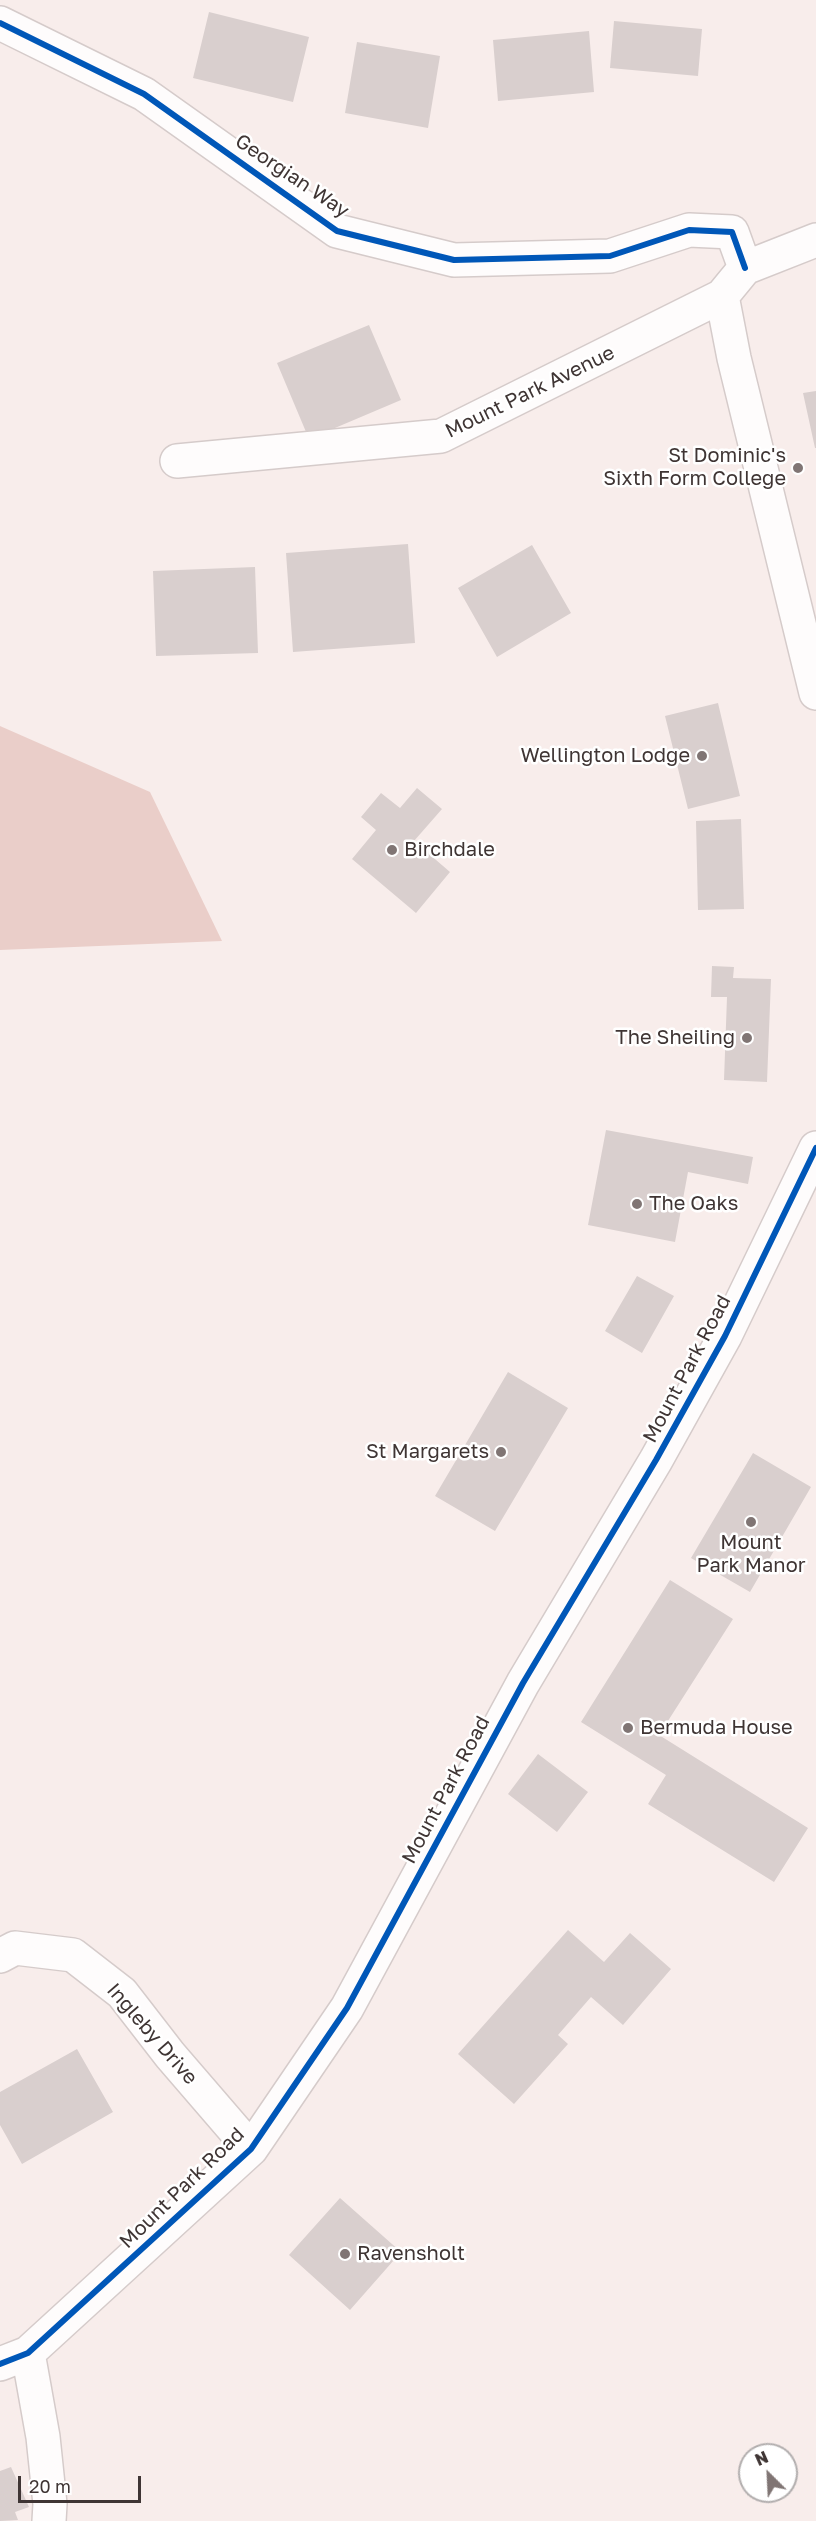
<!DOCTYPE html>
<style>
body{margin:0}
#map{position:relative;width:816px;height:2521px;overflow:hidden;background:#f8edeb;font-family:"Golos Text",sans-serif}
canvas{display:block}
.north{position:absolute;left:738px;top:2443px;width:60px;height:60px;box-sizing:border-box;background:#fff;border:2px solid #b2aeae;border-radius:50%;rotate:336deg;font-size:16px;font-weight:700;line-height:24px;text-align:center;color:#3f3534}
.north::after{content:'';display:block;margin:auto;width:21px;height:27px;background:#807574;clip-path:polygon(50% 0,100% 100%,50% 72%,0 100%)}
.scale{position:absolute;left:18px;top:2476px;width:123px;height:27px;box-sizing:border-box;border:3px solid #3f3534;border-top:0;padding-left:8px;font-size:18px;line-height:21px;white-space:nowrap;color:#3f3534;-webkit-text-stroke:4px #fff;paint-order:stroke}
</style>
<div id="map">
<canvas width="816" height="2521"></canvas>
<div class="north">N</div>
<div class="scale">20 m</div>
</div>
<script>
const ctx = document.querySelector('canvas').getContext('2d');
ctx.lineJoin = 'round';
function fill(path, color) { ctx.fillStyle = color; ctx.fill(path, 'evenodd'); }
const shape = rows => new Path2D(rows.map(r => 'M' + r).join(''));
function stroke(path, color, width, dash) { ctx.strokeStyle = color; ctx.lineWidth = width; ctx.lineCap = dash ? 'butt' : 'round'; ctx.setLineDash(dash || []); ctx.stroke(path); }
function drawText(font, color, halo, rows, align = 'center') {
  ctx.font = font + ' "Golos Text",sans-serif'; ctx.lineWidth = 5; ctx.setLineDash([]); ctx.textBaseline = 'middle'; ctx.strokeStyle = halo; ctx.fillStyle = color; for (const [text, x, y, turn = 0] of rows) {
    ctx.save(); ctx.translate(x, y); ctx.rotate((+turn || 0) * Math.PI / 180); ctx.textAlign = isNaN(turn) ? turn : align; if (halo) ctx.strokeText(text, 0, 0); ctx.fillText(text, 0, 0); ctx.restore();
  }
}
const forest = shape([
 [0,726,150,792,222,941,0,950]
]);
const building = shape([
 [209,12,309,37,293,102,193,78],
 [614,21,702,29,698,76,610,68],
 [589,31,594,92,498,101,493,40],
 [357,42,440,56,428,128,345,113],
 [369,325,401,400,309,439,277,363],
 [816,391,816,448,815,448,803,393],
 [408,544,415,643,293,652,286,553],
 [532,545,571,613,497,657,458,588],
 [255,567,258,653,156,656,153,571],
 [718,703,740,796,688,809,665,716],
 [417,788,442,809,414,841,450,872,416,913,352,859,376,830,361,817,381,793,400,808],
 [741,819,744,909,698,910,696,821],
 [712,966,734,967,733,978,771,979,767,1082,724,1080,727,997,711,997],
 [606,1130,753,1157,748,1184,688,1172,675,1242,588,1225],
 [637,1276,674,1296,642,1353,605,1331],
 [508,1372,568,1408,495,1531,435,1496],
 [753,1453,811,1487,750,1592,691,1558],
 [670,1580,733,1619,659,1735,808,1828,774,1882,648,1804,666,1775,581,1722],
 [538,1754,588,1792,557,1832,508,1794],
 [568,1930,604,1962,630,1933,671,1969,623,2025,591,1997,558,2035,568,2044,514,2104,458,2054],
 [77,2049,113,2112,22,2164,0,2125,0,2092],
 [340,2198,401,2252,350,2310,289,2255],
 [11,2467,29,2507,15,2512,18,2520,0,2521,0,2471]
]);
const street = shape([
 [0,23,144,94,337,231,454,260,610,256,689,230,732,232,745,268],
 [722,296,734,358,816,693],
 [177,461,441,436,722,296,745,268,816,240],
 [0,1956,15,1948,73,1955,122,1993,170,2055,251,2149],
 [28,2353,43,2437,50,2504,49,2521],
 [0,2364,28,2353,251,2149,347,2008,523,1683,656,1460,725,1336,816,1148]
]);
const cycleway = shape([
 [0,23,144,94,337,231,454,260,610,256,689,230,732,232,745,268],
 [0,2364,28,2353,251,2149,347,2008,523,1683,656,1460,725,1336,816,1148]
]);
const markers = [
 [798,468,6,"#807574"],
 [702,756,6,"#807574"],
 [392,850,6,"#807574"],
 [747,1038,6,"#807574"],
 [637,1204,6,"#807574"],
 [501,1452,6,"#807574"],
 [751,1522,6,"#807574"],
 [628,1728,6,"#807574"],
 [345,2254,6,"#807574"]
];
const streetNames = [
 ["Georgian Way",292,176,34],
 ["Mount Park Avenue",530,392,-26],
 ["Mount Park Road",687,1369,-62],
 ["Mount Park Road",446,1790,-62],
 ["Ingleby Drive",152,2034,49],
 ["Mount Park Road",182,2188,-44]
];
const poiNames = [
 ["St Dominic's",786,456],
 ["Sixth Form College",786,479],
 ["Wellington Lodge",690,756],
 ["Birchdale",404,850,"left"],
 ["The Sheiling",735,1038],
 ["The Oaks",649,1204,"left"],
 ["St Margarets",489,1452],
 ["Mount",751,1543,"center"],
 ["Park Manor",751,1566,"center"],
 ["Bermuda House",640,1728,"left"],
 ["Ravensholt",357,2254,"left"]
];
fill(forest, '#eacec9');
fill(building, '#d9cfce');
stroke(street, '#d5cbca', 36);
stroke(street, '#fefcfc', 33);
stroke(cycleway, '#0057b8', 6);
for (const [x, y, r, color] of markers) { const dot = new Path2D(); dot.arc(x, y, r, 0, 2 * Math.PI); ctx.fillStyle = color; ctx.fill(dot); stroke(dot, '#fff', 2); }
drawText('20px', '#3f3534', '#fff', streetNames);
drawText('20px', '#3f3534', '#fff', poiNames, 'right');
</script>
